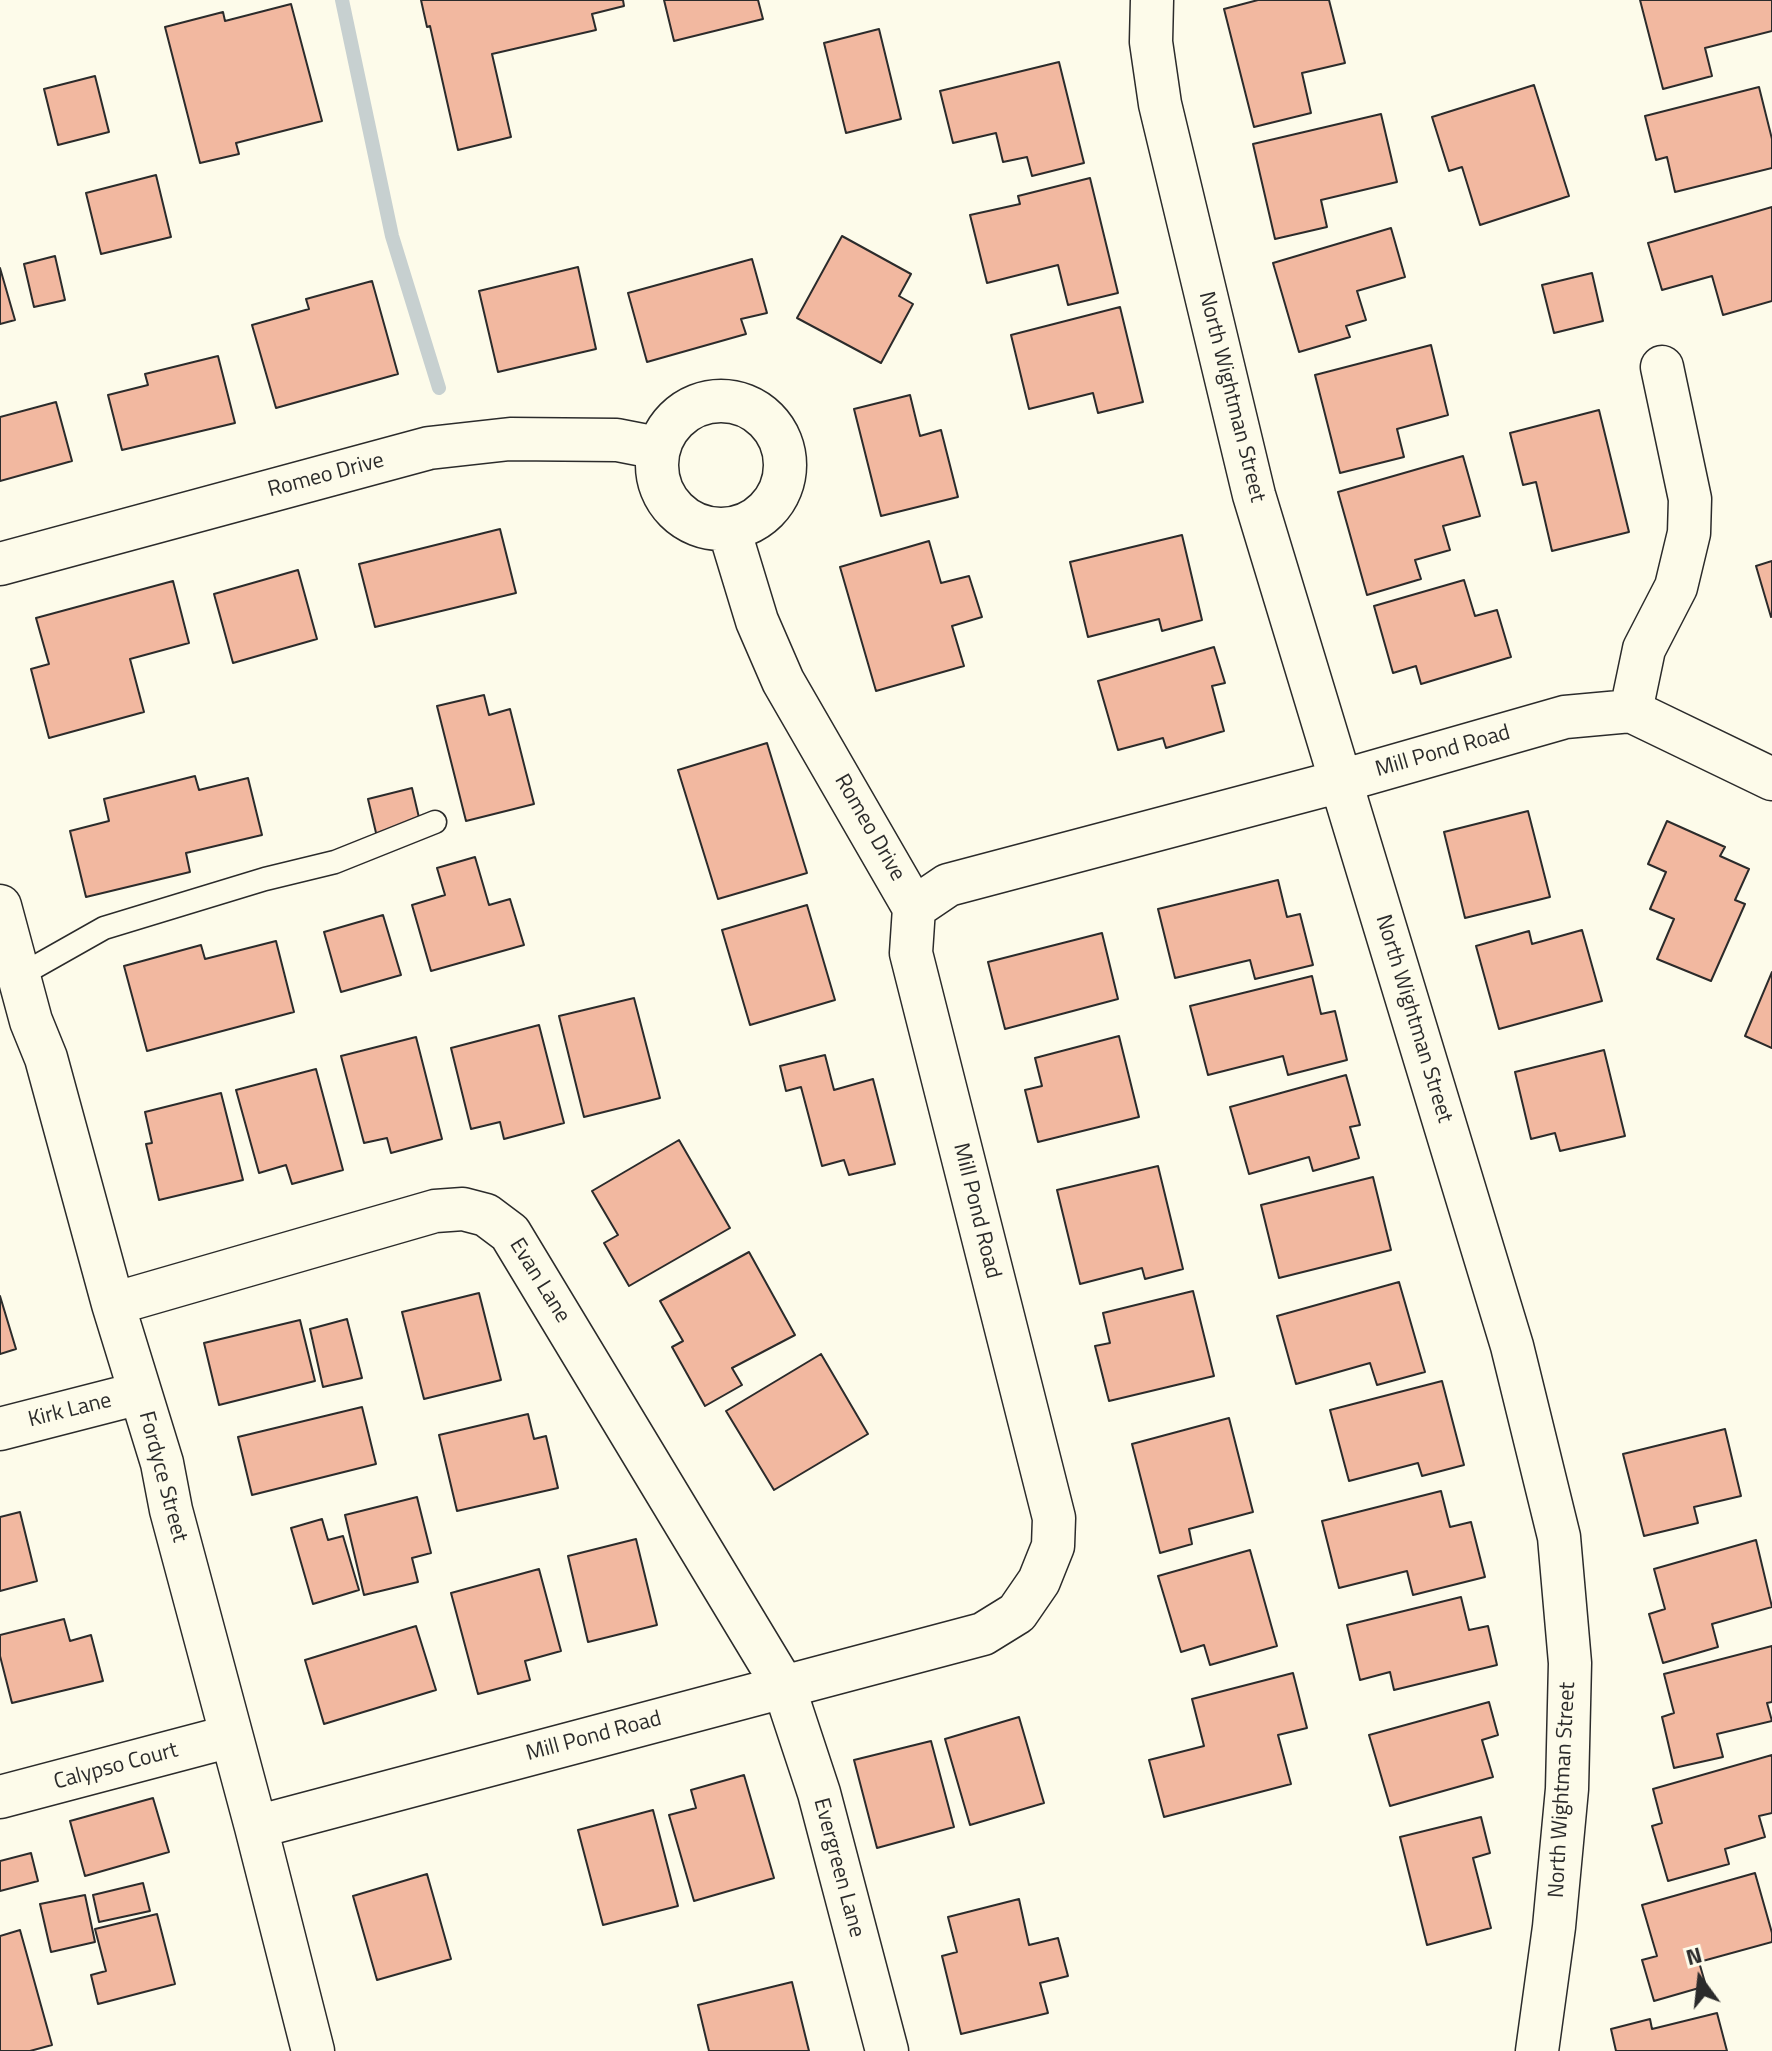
<!DOCTYPE html>
<style>
body{margin:0}
#map{position:relative;width:1772px;height:2051px;overflow:hidden;background:#fdfbea;font-family:"Titillium Web",sans-serif}
canvas{display:block}
.north{position:absolute;left:1660px;top:1939px;width:80px;height:80px;-webkit-text-stroke:6px #fdfbea;paint-order:stroke;rotate:345deg;font-size:22px;font-weight:700;line-height:32px;text-align:center;color:#2b2b2b}
.north::after{content:'';display:block;margin:auto;width:28px;height:36px;background:#2b2b2b;clip-path:polygon(50% 0,100% 100%,50% 72%,0 100%)}
</style>
<div id="map">
<canvas width="1772" height="2051"></canvas>
<div class="north">N</div>
</div>
<script>
const ctx = document.querySelector('canvas').getContext('2d');
ctx.lineJoin = 'round';
const shape = rows => new Path2D(rows.map(r => 'M' + r).join(''));
function stroke(path, color, width, dash) { ctx.strokeStyle = color; ctx.lineWidth = width; ctx.lineCap = dash ? 'butt' : 'round'; ctx.setLineDash(dash || []); ctx.stroke(path); }
function fill(path, color) { ctx.fillStyle = color; ctx.fill(path, 'evenodd'); }
function drawText(font, color, halo, rows, align = 'center') {
  ctx.font = font + ' "Titillium Web",sans-serif'; ctx.lineWidth = 6; ctx.setLineDash([]); ctx.textBaseline = 'middle'; ctx.strokeStyle = halo; ctx.fillStyle = color; for (const [text, x, y, turn = 0] of rows) {
    ctx.save(); ctx.translate(x, y); ctx.rotate((+turn || 0) * Math.PI / 180); ctx.textAlign = isNaN(turn) ? turn : align; if (halo) ctx.strokeText(text, 0, 0); ctx.fillText(text, 0, 0); ctx.restore();
  }
}
const stream = shape([
 [342,0,392,236,439,388]
]);
const building = shape([
 [421,0,623,0,624,6,592,14,596,30,492,54,511,137,458,150,430,26,427,27,421,0],
 [664,0,758,0,763,19,674,41,664,0],
 [1258,0,1329,0,1345,63,1302,73,1311,113,1254,127,1224,9,1258,0],
 [1640,0,1772,0,1772,31,1705,48,1712,76,1663,89,1640,0],
 [291,4,322,121,236,143,239,154,200,163,165,27,223,12,225,21,291,4],
 [879,29,901,119,846,133,824,43,879,29],
 [1059,62,1084,163,1032,176,1027,157,1003,162,996,133,953,143,940,91,1059,62],
 [95,76,109,132,58,145,44,89,95,76],
 [1534,85,1569,196,1480,225,1462,167,1449,171,1432,117,1534,85],
 [1759,87,1772,139,1772,168,1675,192,1667,157,1656,160,1645,116,1759,87],
 [1381,114,1397,182,1321,200,1327,227,1275,239,1253,144,1381,114],
 [156,175,171,237,101,254,86,193,156,175],
 [1090,178,1118,293,1068,305,1058,265,987,283,970,215,1020,204,1018,196,1090,178],
 [1772,207,1772,301,1723,315,1712,276,1662,290,1648,243,1772,207],
 [1391,228,1405,277,1357,291,1366,320,1346,326,1350,337,1299,352,1273,263,1391,228],
 [842,236,911,274,899,296,913,304,881,363,797,318,842,236],
 [55,256,65,300,34,307,24,264,55,256],
 [752,259,767,313,741,319,746,334,647,362,628,293,752,259],
 [578,267,596,349,498,372,479,291,578,267],
 [0,268,15,320,0,324,0,268],
 [1592,273,1603,321,1554,333,1542,285,1592,273],
 [372,281,398,374,276,408,252,325,309,309,306,299,372,281],
 [1120,307,1143,402,1098,413,1093,393,1029,409,1011,335,1120,307],
 [1431,345,1448,415,1397,429,1404,457,1340,473,1315,375,1431,345],
 [218,356,235,423,122,450,108,395,148,385,145,374,218,356],
 [910,395,920,436,941,430,958,497,881,516,854,409,910,395],
 [56,402,72,461,0,481,0,417,56,402],
 [1599,410,1629,532,1552,551,1536,482,1523,485,1510,433,1599,410],
 [1463,456,1480,516,1443,526,1450,550,1415,560,1421,579,1367,595,1338,492,1463,456],
 [500,529,516,593,375,627,359,564,500,529],
 [1182,535,1202,620,1162,631,1159,619,1088,637,1070,562,1182,535],
 [929,541,941,583,969,576,982,617,952,626,964,666,876,691,840,567,929,541],
 [1772,561,1772,616,1771,617,1756,566,1772,561],
 [298,570,317,639,233,663,214,594,298,570],
 [1464,580,1475,616,1497,610,1511,657,1421,684,1416,666,1393,673,1374,606,1464,580],
 [173,581,189,643,130,659,144,712,49,738,31,669,49,664,36,618,173,581],
 [1214,647,1225,683,1212,686,1224,731,1166,748,1163,738,1118,750,1098,681,1214,647],
 [484,695,489,715,510,709,534,804,466,821,437,706,484,695],
 [767,743,807,873,718,899,678,770,767,743],
 [195,776,199,790,248,778,262,835,186,853,190,872,86,897,70,831,109,821,104,799,195,776],
 [412,788,421,826,377,837,368,799,412,788],
 [1528,811,1550,897,1465,918,1444,832,1528,811],
 [1667,821,1725,847,1720,856,1749,869,1735,900,1745,904,1711,981,1657,959,1674,919,1650,909,1666,872,1648,864,1667,821],
 [475,857,489,905,510,899,524,945,431,971,412,905,445,895,437,868,475,857],
 [1278,880,1287,917,1300,914,1313,965,1255,979,1250,960,1175,978,1158,909,1278,880],
 [807,905,835,1000,750,1025,722,930,807,905],
 [383,915,401,975,341,992,324,932,383,915],
 [1582,930,1602,1001,1499,1029,1476,946,1529,931,1532,944,1582,930],
 [1102,933,1118,999,1005,1029,988,962,1102,933],
 [276,941,294,1012,147,1051,124,966,201,945,205,959,276,941],
 [1772,972,1772,1048,1745,1036,1772,972],
 [1312,976,1321,1014,1335,1011,1347,1060,1288,1075,1283,1056,1208,1075,1190,1006,1312,976],
 [634,998,660,1098,584,1117,559,1016,634,998],
 [539,1025,564,1123,504,1139,500,1122,471,1129,451,1048,539,1025],
 [1119,1036,1139,1117,1038,1142,1025,1090,1042,1086,1035,1058,1119,1036],
 [416,1037,442,1139,391,1153,387,1138,364,1143,341,1056,416,1037],
 [1604,1050,1625,1136,1560,1151,1555,1133,1531,1139,1515,1072,1604,1050],
 [825,1055,834,1090,873,1079,895,1164,849,1175,844,1160,822,1166,801,1087,786,1091,780,1066,825,1055],
 [316,1069,343,1170,292,1184,286,1165,259,1173,236,1090,316,1069],
 [1346,1075,1360,1125,1350,1127,1359,1158,1313,1171,1309,1157,1249,1174,1230,1107,1346,1075],
 [221,1093,243,1180,159,1200,146,1144,152,1143,145,1112,221,1093],
 [679,1140,730,1228,629,1286,604,1243,618,1235,592,1191,679,1140],
 [1158,1166,1183,1269,1145,1279,1142,1268,1080,1284,1057,1190,1158,1166],
 [1373,1177,1391,1250,1279,1278,1261,1205,1373,1177],
 [749,1252,795,1335,732,1368,742,1385,705,1406,672,1347,683,1341,660,1301,749,1252],
 [1399,1282,1425,1372,1377,1385,1370,1363,1296,1384,1277,1316,1399,1282],
 [1193,1291,1214,1376,1109,1401,1095,1346,1110,1343,1103,1313,1193,1291],
 [479,1293,501,1380,424,1399,402,1312,479,1293],
 [0,1296,16,1349,0,1354,0,1296],
 [347,1319,362,1378,323,1387,310,1329,347,1319],
 [300,1320,315,1381,219,1405,204,1343,300,1320],
 [821,1354,868,1434,774,1490,726,1411,821,1354],
 [1442,1381,1464,1465,1422,1476,1418,1463,1349,1481,1330,1410,1442,1381],
 [362,1407,376,1464,252,1495,238,1437,362,1407],
 [528,1414,534,1439,546,1436,558,1488,457,1511,439,1435,528,1414],
 [1229,1418,1253,1512,1189,1529,1192,1544,1160,1553,1132,1444,1229,1418],
 [1725,1429,1741,1496,1694,1507,1698,1523,1644,1536,1623,1454,1725,1429],
 [1441,1491,1450,1527,1471,1522,1485,1577,1413,1595,1407,1571,1339,1588,1322,1521,1441,1491],
 [417,1497,431,1553,412,1558,418,1582,364,1595,345,1515,417,1497],
 [20,1512,37,1581,0,1591,0,1517,20,1512],
 [322,1519,328,1540,343,1536,359,1590,313,1604,291,1528,322,1519],
 [636,1539,657,1625,588,1642,568,1556,636,1539],
 [1756,1540,1772,1607,1712,1624,1718,1647,1663,1663,1649,1614,1665,1609,1654,1569,1756,1540],
 [1250,1550,1277,1646,1210,1665,1204,1645,1181,1652,1158,1576,1250,1550],
 [539,1569,561,1651,525,1661,530,1680,478,1694,451,1593,539,1569],
 [1461,1597,1469,1630,1488,1626,1497,1665,1394,1690,1390,1672,1360,1680,1347,1625,1461,1597],
 [64,1619,70,1641,91,1635,103,1681,12,1703,0,1656,0,1635,64,1619],
 [416,1626,436,1690,324,1724,305,1660,416,1626],
 [1772,1646,1772,1702,1767,1703,1772,1721,1717,1734,1723,1757,1674,1768,1662,1717,1674,1713,1664,1674,1772,1646],
 [1293,1673,1307,1728,1278,1735,1291,1784,1164,1817,1149,1760,1204,1746,1192,1699,1293,1673],
 [1489,1702,1498,1735,1482,1740,1493,1777,1390,1806,1369,1735,1489,1702],
 [1019,1717,1044,1803,970,1825,945,1739,1019,1717],
 [931,1741,954,1827,877,1848,854,1760,931,1741],
 [1772,1755,1772,1813,1759,1816,1765,1837,1725,1849,1729,1864,1668,1881,1652,1826,1662,1823,1653,1789,1772,1755],
 [744,1775,774,1878,694,1901,669,1815,696,1808,691,1790,744,1775],
 [153,1798,169,1852,85,1876,70,1821,153,1798],
 [653,1810,678,1906,603,1925,578,1830,653,1810],
 [1481,1817,1490,1853,1473,1858,1491,1928,1427,1945,1400,1837,1481,1817],
 [31,1853,38,1881,0,1891,0,1861,31,1853],
 [1755,1873,1772,1933,1772,1942,1699,1962,1706,1986,1654,2001,1642,1960,1657,1956,1642,1905,1755,1873],
 [427,1874,451,1959,377,1980,353,1896,427,1874],
 [143,1883,150,1911,99,1922,93,1895,143,1883],
 [85,1895,95,1942,51,1952,40,1904,85,1895],
 [1019,1899,1029,1945,1058,1938,1068,1976,1040,1983,1048,2013,961,2034,942,1956,957,1952,948,1917,1019,1899],
 [157,1914,175,1984,98,2004,91,1975,106,1971,95,1929,157,1914],
 [20,1930,52,2045,30,2051,0,2051,0,1936,20,1930],
 [792,1982,809,2051,709,2051,698,2005,792,1982],
 [1717,2013,1727,2051,1616,2051,1611,2029,1650,2019,1652,2029,1717,2013]
]);
const service = shape([
 [19,976,104,928,265,879,335,862,435,822]
]);
const minor = shape([
 [1152,0,1151,42,1160,104,1254,495,1512,1346,1559,1537,1570,1663,1567,1789,1554,1927,1537,2051],
 '657 465a64 64 0 1 1 128 0a64 64 0 1 1-128 0Z',
 [729,529,757,621,783,681,914,908],
 [0,564,429,448,510,439,617,440,658,448],
 [1631,711,1644,649,1676,587,1689,533,1690,499,1662,367],
 [0,906,31,1021,46,1058,113,1304,162,1463,171,1510,256,1827,313,2051],
 [113,1304,435,1211,463,1209,486,1215,510,1233,784,1687,819,1793,887,2051],
 [0,1429,140,1393],
 [0,1797,231,1736],
 [256,1827,983,1634,1017,1613,1039,1581,1053,1546,1054,1518,911,953,914,908,948,885,1341,781,1565,717,1631,711,1772,779]
]);
const streetNames = [
 ["North Wightman Street",1231,397,76],
 ["Romeo Drive",326,476,-15],
 ["Mill Pond Road",1443,752,-16],
 ["Romeo Drive",869,828,60],
 ["North Wightman Street",1413,1019,73],
 ["Mill Pond Road",976,1211,76],
 ["Evan Lane",539,1281,58],
 ["Kirk Lane",70,1411,-14],
 ["Fordyce Street",162,1477,75],
 ["Mill Pond Road",594,1737,-15],
 ["Calypso Court",116,1767,-15],
 ["North Wightman Street",1563,1790,-87],
 ["Evergreen Lane",838,1868,75]
];
stroke(stream, '#c7d0d0', 14);
fill(building, '#f2b8a0');
stroke(building, '#2b2b2b', 2);
stroke(service, '#2b2b2b', 25);
stroke(minor, '#2b2b2b', 45);
stroke(service, '#fdfbea', 22);
stroke(minor, '#fdfbea', 42);
drawText('22px', '#2b2b2b', '#fdfbea', streetNames);
</script>
